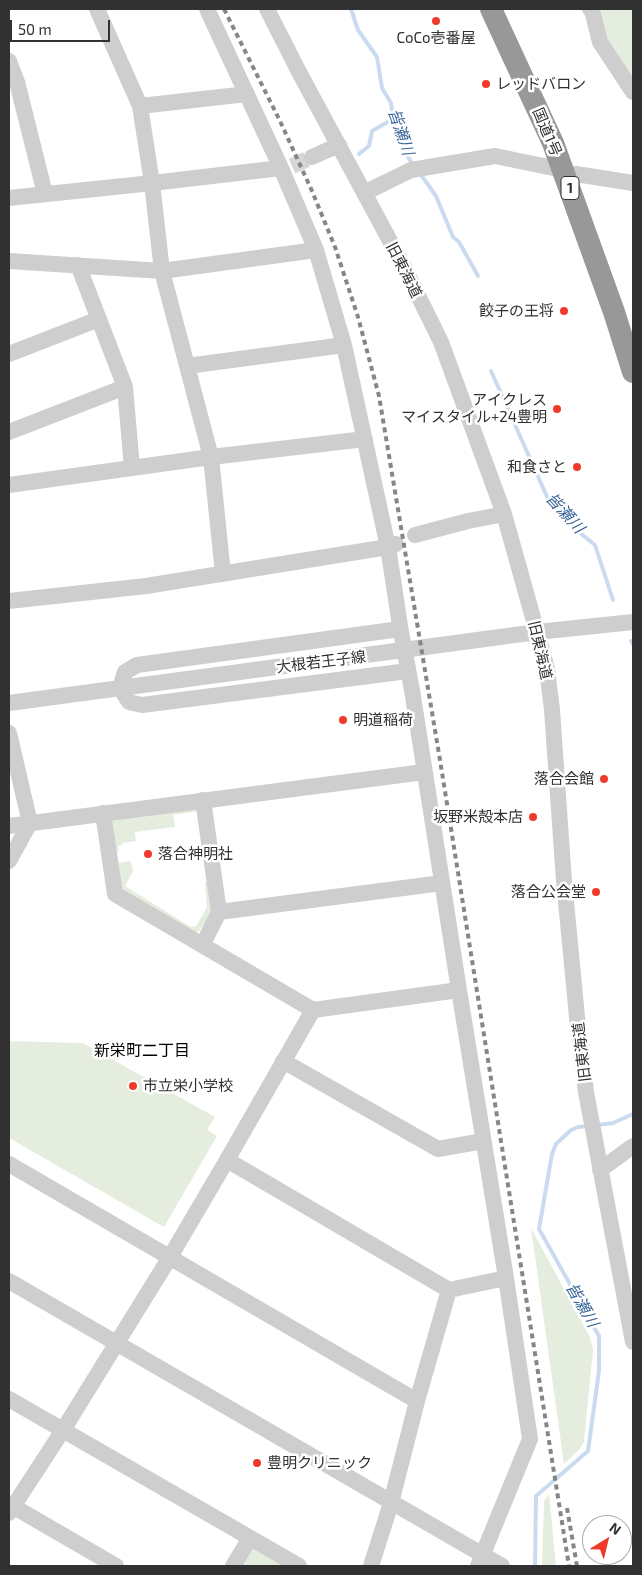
<!DOCTYPE html>
<meta charset="utf-8">
<style>
body{margin:0}
#map{position:relative;width:642px;height:1575px;overflow:hidden;background:#fff;font-family:"Exo 2",sans-serif}
canvas{display:block}
.frame{position:absolute;inset:0;border:10px solid #313131;pointer-events:none}
.north{position:absolute;left:582px;top:1515px;width:50px;height:50px;box-sizing:border-box;background:#fff;border:1px solid #adadad;border-radius:50%;rotate:36deg;font-size:14px;font-weight:700;line-height:20px;text-align:center;color:#313131}
.north::after{content:'';display:block;margin:auto;width:18px;height:22px;background:#f0392b;clip-path:polygon(50% 0,100% 100%,50% 72%,0 100%)}
.scale{position:absolute;left:10px;top:20px;width:100px;height:22px;box-sizing:border-box;border:2px solid #313131;border-top:0;padding-left:6px;font-size:15px;line-height:18px;white-space:nowrap;color:#313131;-webkit-text-stroke:4px #fff;paint-order:stroke}
</style>
<div id="map">
<canvas width="642" height="1575"></canvas>
<div class="frame"></div>
<div class="north">N</div>
<div class="scale">50 m</div>
</div>
<script>
const ctx = document.querySelector('canvas').getContext('2d');
ctx.lineJoin = 'round';
function fill(path, color) { ctx.fillStyle = color; ctx.fill(path, 'evenodd'); }
const shape = rows => new Path2D(rows.map(r => 'M' + r).join(''));
function stroke(path, color, width, dash) { ctx.strokeStyle = color; ctx.lineWidth = width; ctx.lineCap = dash ? 'butt' : 'round'; ctx.setLineDash(dash || []); ctx.stroke(path); }
function drawText(font, color, halo, rows, align = 'center') {
  ctx.font = font + ' "Exo 2","Noto Sans JP",sans-serif'; ctx.lineWidth = 5; ctx.setLineDash([]); ctx.textBaseline = 'middle'; ctx.strokeStyle = halo; ctx.fillStyle = color; for (const [text, x, y, turn = 0] of rows) {
    ctx.save(); ctx.translate(x, y); ctx.rotate((+turn || 0) * Math.PI / 180); ctx.textAlign = isNaN(turn) ? turn : align; if (halo) ctx.strokeText(text, 0, 0); ctx.fillText(text, 0, 0); ctx.restore();
  }
}
const green = shape([
 [598,9,633,9,633,86,604,42],
 [196,808,200,811,173,815,175,827,135,832,136,841,122,843,122,845,118,846,119,851,114,852,110,822,114,817],
 [131,861,133,871,125,886,191,927,196,926,207,907,205,882,209,881,213,908,208,919,198,932,192,933,119,889,116,863],
 [9,1041,83,1043,215,1117,207,1130,217,1136,164,1227,9,1138],
 [531,1228,590,1337,593,1350,584,1442,578,1451,564,1464],
 [549,1494,556,1566,542,1566,544,1501],
 [257,1547,289,1566,239,1566,249,1549]
]);
const stream = shape([
 [351,9,358,30,377,57,382,88,391,103,393,119,408,157,413,165],
 [359,154,369,146,372,131,393,119],
 [419,172,436,196,453,237,459,242,478,276],
 [491,371,548,499,574,528,595,545,613,600],
 [631,641,633,644],
 [598,1125,613,1123,633,1114],
 [535,1566,536,1496,588,1451,599,1371,599,1336,539,1229,552,1154,556,1144,571,1130,578,1127,588,1126]
]);
const minorTunnel = shape([
 [292,166,312,157]
]);
const minor = shape([
 [97,9,140,106,152,183,162,271,211,457,223,574],
 [207,9,281,168,316,250,344,345,388,547,401,632,412,690,459,990,506,1278,530,1439,478,1566],
 [267,9,299,72,403,265,441,342,504,514,537,632,547,669,552,710,564,881,577,1017,586,1092,633,1342],
 [590,9,592,10,600,42,633,92],
 [9,61,17,82,45,194],
 [140,106,247,94],
 [312,157,339,145],
 [565,175,576,174,633,183],
 [364,193,411,170,495,156,563,170],
 [9,198,152,183,281,168],
 [9,261,162,271,316,250],
 [78,265,125,387,132,468],
 [9,354,99,319],
 [187,366,344,345],
 [9,432,125,387],
 [9,485,211,457,365,439],
 [415,535,468,521,504,514],
 [9,601,146,586,388,547,396,544],
 [400,629,137,665,125,672,120,688,129,702,142,705,408,671],
 [9,703,537,632,633,622],
 [9,733,30,823,9,861],
 [103,813,115,894,313,1010,459,990],
 [9,826,424,772],
 [219,912,442,883],
 [203,944,219,912,203,800],
 [283,1061,438,1149,483,1141],
 [227,1160,449,1290,506,1278],
 [9,1164,417,1401],
 [600,1170,633,1146],
 [9,1281,502,1566],
 [9,1399,299,1566],
 [9,1504,116,1566],
 [9,1513,63,1430,170,1257,227,1160,313,1010],
 [233,1566,250,1538],
 [371,1566,391,1503,417,1401,449,1290]
]);
const highway = shape([
 [491,9,553,143,614,312,633,372]
]);
const rail = shape([
 [224,9,280,121,312,191,335,247,358,317,379,396,440,760,569,1566],
 [567,1508,577,1566]
]);
const markers = [
 [436,21,5,"#f0392b"],
 [486,84,5,"#f0392b"],
 [564,311,5,"#f0392b"],
 [557,409,5,"#f0392b"],
 [577,467,5,"#f0392b"],
 [343,720,5,"#f0392b"],
 [604,779,5,"#f0392b"],
 [533,817,5,"#f0392b"],
 [148,854,5,"#f0392b"],
 [596,892,5,"#f0392b"],
 [133,1086,5,"#f0392b"],
 [257,1463,5,"#f0392b"]
];
const shields = [
 [570,188,18]
];
const shieldNames = [
 ["1",570,188]
];
const poiNames = [
 ["CoCo壱番屋",436,38,"center"],
 ["レッドバロン",496,84,"left"],
 ["餃子の王将",554,311],
 ["アイクレス",547,400],
 ["マイスタイル+24豊明",547,417],
 ["和食さと",567,467],
 ["明道稲荷",353,720,"left"],
 ["落合会館",594,779],
 ["坂野米殻本店",523,817],
 ["落合神明社",158,854,"left"],
 ["落合公会堂",586,892],
 ["市立栄小学校",143,1086,"left"],
 ["豊明クリニック",267,1463,"left"]
];
const streetNames = [
 ["国道1号",547,132,67],
 ["旧東海道",404,270,63],
 ["旧東海道",540,650,77],
 ["大根若王子線",321,662,-7],
 ["旧東海道",582,1052,-97]
];
const waterNames = [
 ["皆瀬川",401,132,71],
 ["皆瀬川",565,513,48],
 ["皆瀬川",582,1305,60]
];
const neighbourhoodNames = [
 ["新栄町二丁目",142,1051]
];
fill(green, '#e5eede');
stroke(stream, '#cadbef', 4);
stroke(minorTunnel, '#d6d6d6', 16, [16, 8]);
stroke(minor, '#cecece', 16);
stroke(highway, '#989898', 22);
stroke(rail, '#868686', 4, [5, 4]);
for (const [x, y, r, color] of markers) { const dot = new Path2D(); dot.arc(x, y, r, 0, 2 * Math.PI); ctx.fillStyle = color; ctx.fill(dot); stroke(dot, '#fff', 2); }
for (const [x, y, w] of shields) { const box = new Path2D(); box.roundRect(x - w / 2, y - 11.5, w, 23, 4); ctx.fillStyle = '#fff'; ctx.fill(box); stroke(box, '#313131', 1); }
drawText('bold 14px', '#313131', null, shieldNames);
drawText('15px', '#313131', '#fff', poiNames, 'right');
drawText('15px', '#313131', '#fff', streetNames);
drawText('italic 16px', '#396699', '#fff', waterNames);
drawText('16px', '#000', '#fff', neighbourhoodNames);
</script>
